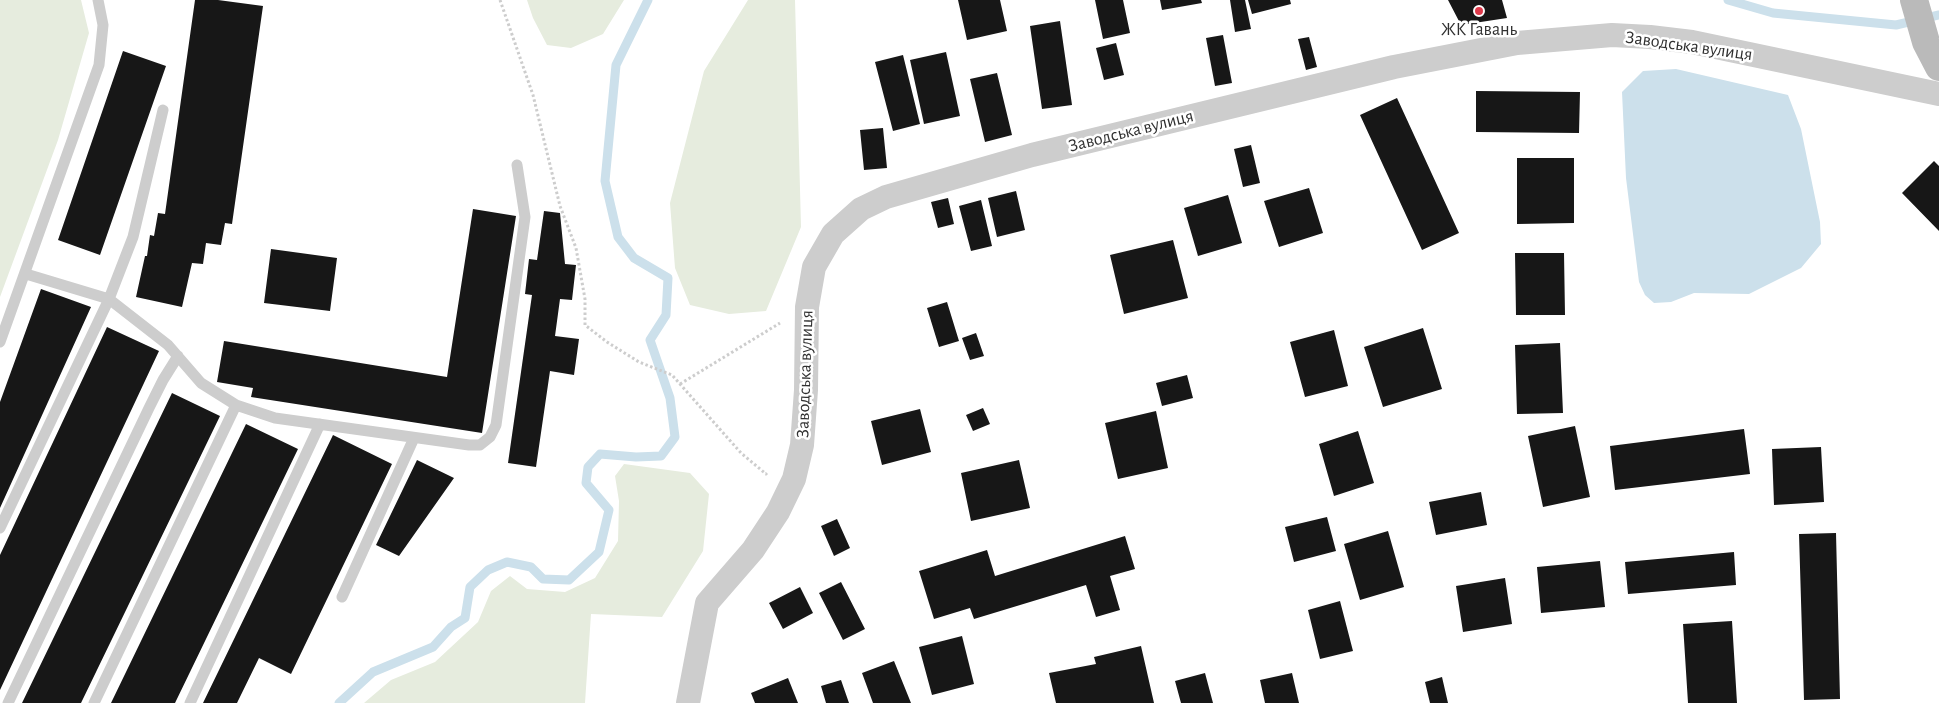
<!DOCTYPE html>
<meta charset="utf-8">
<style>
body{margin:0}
canvas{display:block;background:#fff}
</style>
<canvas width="1939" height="703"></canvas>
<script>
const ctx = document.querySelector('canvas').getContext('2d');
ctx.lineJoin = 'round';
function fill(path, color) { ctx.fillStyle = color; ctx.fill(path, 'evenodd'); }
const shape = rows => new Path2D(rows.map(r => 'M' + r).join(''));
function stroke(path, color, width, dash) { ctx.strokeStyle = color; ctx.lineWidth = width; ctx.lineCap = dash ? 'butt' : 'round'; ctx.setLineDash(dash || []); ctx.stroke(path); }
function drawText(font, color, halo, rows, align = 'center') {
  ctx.font = font + ' "Alegreya Sans",sans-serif'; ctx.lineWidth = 5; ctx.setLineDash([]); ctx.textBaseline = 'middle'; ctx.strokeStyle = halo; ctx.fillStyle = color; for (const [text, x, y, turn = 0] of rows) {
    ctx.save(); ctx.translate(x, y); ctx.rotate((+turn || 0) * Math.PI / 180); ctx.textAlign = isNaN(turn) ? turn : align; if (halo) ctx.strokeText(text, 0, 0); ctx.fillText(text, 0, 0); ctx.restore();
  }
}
const green = shape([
 [0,0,81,0,89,33,58,140,0,297],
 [527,0,624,0,603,34,571,48,547,45,533,18],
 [748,0,795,0,801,227,766,311,729,314,690,305,675,268,670,203,704,71],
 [624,464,690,473,709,494,703,551,662,617,591,614,585,703,364,703,391,680,435,662,478,622,491,591,510,576,527,589,565,592,595,578,618,541,619,501,615,476]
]);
const water = shape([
 [1676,69,1788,95,1801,129,1820,222,1821,244,1801,268,1749,294,1694,293,1671,302,1654,303,1645,295,1639,282,1626,178,1622,92,1643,71]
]);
const stream = shape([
 [1728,0,1773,13,1896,25,1939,15],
 [339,703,373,672,433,647,451,627,465,618,470,587,488,570,507,562,531,567,543,579,569,580,599,552,609,510,586,483,588,467,600,454,636,457,661,456,675,437,670,398,650,340,666,315,668,278,634,258,618,237,605,181,616,65,648,0]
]);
const building = shape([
 [195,0,218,0,263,6,232,224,225,223,221,245,206,243,203,264,192,263,182,307,136,297,145,256,147,256,150,235,154,236,158,213,165,214],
 [958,0,1000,0,1007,31,967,40],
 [1095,0,1123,0,1130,33,1103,39],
 [1160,0,1201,0,1202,3,1162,10],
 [1230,0,1245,0,1251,29,1235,32],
 [1248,0,1290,0,1291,4,1252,14],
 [1448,0,1502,0,1507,18,1461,25],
 [1060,21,1072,105,1042,109,1030,26],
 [1223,35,1232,83,1215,86,1206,38],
 [1309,37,1317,67,1306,70,1298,39],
 [1116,43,1124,75,1104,80,1096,48],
 [123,51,166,66,100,255,58,240],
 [946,52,960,116,924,124,910,60],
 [903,55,920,124,893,131,875,62],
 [997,73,1012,135,985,142,970,79],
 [1476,91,1580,92,1579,133,1476,132],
 [1397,98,1459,233,1422,250,1360,115],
 [883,128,887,168,864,170,860,130],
 [1251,145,1260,183,1243,187,1234,149],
 [1517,158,1574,158,1574,223,1517,224],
 [1934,161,1939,166,1939,231,1902,193],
 [1309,188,1323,233,1279,247,1264,201],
 [1016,191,1025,230,997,237,988,198],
 [1228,195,1242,243,1198,256,1184,208],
 [948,198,954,224,938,228,931,202],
 [981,200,992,246,971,251,959,206],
 [473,209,516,216,482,433,251,397,253,388,217,382,224,341,447,377],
 [544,211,560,213,565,264,576,265,572,300,560,299,555,336,579,339,574,375,550,371,536,467,508,463,532,295,525,294,529,259,537,260],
 [1173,240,1188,298,1124,314,1110,255],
 [271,249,337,258,330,311,264,303],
 [1515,253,1564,253,1565,315,1516,315],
 [41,289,91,307,0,508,0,402],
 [947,302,959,341,939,347,927,308],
 [107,327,159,351,0,690,0,555],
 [1423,328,1442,389,1383,407,1364,347],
 [1334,330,1348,386,1305,397,1290,342],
 [976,333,984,356,970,360,962,338],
 [1560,343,1563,413,1517,414,1515,345],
 [1187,375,1193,398,1162,406,1156,383],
 [172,393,220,416,81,703,22,703],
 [983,408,990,424,973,431,966,415],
 [920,409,931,452,882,465,871,421],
 [1156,411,1168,468,1118,479,1105,423],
 [246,424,298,449,175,703,111,703],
 [1575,426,1590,497,1543,507,1528,436],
 [1744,429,1750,474,1615,490,1610,446],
 [1358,431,1374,483,1334,496,1319,444],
 [333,435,392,464,291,674,259,658,237,703,203,703],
 [1821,447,1824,502,1774,505,1772,449],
 [417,460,454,478,399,556,376,545],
 [1019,460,1030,508,971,521,961,473],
 [1481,492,1487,525,1436,535,1429,502],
 [1327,517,1336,551,1294,562,1285,527],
 [837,519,850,548,834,556,821,526],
 [1388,531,1404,587,1360,600,1344,544],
 [1836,533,1840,699,1804,700,1799,534],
 [1125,536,1135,569,1110,576,1120,610,1096,617,1086,585,974,619,970,608,934,619,919,571,987,550,995,576],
 [1734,552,1736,585,1628,594,1625,562],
 [1600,561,1605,607,1541,613,1537,567],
 [1505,578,1512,624,1463,632,1456,586],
 [841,582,865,629,843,640,819,593],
 [800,587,813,613,783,629,769,603],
 [1340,601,1353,651,1320,659,1308,610],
 [1732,621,1737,703,1688,703,1683,624],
 [962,636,974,684,932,695,919,647],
 [1141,646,1154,703,1056,703,1049,673,1096,664,1094,657],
 [894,661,911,703,873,703,862,673],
 [1205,673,1213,703,1181,703,1175,681],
 [1292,673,1299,703,1265,703,1260,680],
 [1442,677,1448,703,1430,703,1425,682],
 [788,678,798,703,755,703,751,693],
 [841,680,849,703,826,703,821,686]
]);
const path = shape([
 [500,0,533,95,560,206,576,248,585,299,585,325,607,342,639,362,672,375,741,453,766,474,767,473],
 [680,384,780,323]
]);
const lane = shape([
 [26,274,109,299,168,345,201,383,236,405,275,418,469,445,480,445,490,437,496,425,525,217,517,165],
 [0,342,99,65,103,25,98,0],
 [0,528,109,299,133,237,163,110],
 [342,597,414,438],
 [8,703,149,408,163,380,178,356],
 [94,703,236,405],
 [190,703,320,424]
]);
const street = shape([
 [688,703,707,603,753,550,778,512,794,479,802,445,806,390,807,307,814,267,833,234,861,209,886,197,1032,155,1394,67,1517,43,1612,35,1650,37,1692,42,1939,94]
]);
const secondary = shape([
 [1914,0,1926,42,1939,67]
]);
const markers = [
 [1479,11,5,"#df3a4b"]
];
const poiNames = [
 ["ЖК Гавань",1479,30]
];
const streetNames = [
 ["Заводська вулиця",1689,46,8],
 ["Заводська вулиця",1131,131,-14],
 ["Заводська вулиця",805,374,-88]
];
fill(green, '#e6ecde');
fill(water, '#cce0eb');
stroke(stream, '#cce0eb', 9);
fill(building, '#171717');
stroke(path, '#cdcdcd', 3, [2.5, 2.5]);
stroke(lane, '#cdcdcd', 11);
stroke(street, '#cdcdcd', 24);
stroke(secondary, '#bababa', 28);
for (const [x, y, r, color] of markers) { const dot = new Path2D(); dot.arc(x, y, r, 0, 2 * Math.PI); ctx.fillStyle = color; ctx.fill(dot); stroke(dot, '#fff', 2); }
drawText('18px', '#303030', '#fff', poiNames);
drawText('18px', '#303030', '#fff', streetNames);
</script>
